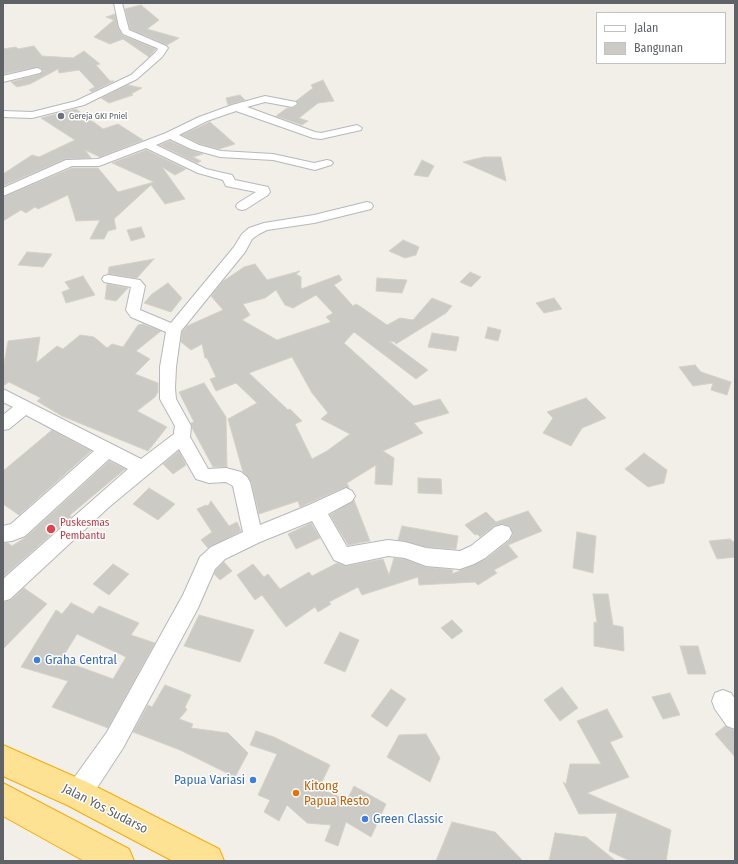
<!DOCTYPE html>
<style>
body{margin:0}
#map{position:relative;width:738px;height:864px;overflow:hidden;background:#f1efe8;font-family:"Fira Sans Condensed",sans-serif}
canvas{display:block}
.frame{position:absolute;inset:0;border:4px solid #5f6368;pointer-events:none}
.legend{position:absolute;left:596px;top:12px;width:130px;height:52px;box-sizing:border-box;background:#fff;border:1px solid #bfc1c3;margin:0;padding:5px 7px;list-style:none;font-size:12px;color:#5f6368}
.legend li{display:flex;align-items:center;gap:8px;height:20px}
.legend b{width:20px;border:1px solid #bfc1c3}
</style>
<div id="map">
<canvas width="738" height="864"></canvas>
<div class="frame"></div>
<ul class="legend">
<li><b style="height:5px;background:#fff"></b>Jalan</li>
<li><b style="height:11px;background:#cccac5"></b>Bangunan</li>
</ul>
</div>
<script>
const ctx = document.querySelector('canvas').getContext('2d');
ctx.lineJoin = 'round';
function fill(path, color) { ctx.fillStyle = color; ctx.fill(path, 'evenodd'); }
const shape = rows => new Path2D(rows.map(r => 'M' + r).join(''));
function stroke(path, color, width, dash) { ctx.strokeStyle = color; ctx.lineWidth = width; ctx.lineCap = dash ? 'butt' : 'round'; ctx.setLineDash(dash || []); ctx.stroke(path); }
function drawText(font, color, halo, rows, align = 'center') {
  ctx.font = font + ' "Fira Sans Condensed",sans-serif'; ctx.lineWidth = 3; ctx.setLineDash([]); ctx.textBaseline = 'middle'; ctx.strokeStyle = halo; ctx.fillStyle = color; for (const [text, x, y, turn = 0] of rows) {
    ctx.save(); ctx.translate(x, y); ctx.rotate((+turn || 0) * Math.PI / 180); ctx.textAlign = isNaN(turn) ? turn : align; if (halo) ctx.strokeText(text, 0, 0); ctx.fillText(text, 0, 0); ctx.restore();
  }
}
const building = shape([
 [141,5,159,20,147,29,179,38,167,45,130,29,125,9,141,5],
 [115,14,118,27,122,35,156,49,149,57,123,39,110,44,94,37,114,20,106,17,115,14],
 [34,46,42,56,73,58,84,51,100,64,96,65,110,81,114,81,92,92,89,90,95,87,79,70,59,73,58,69,30,84,17,87,11,82,40,74,44,71,41,68,37,67,4,74,3,49,16,47,18,49,34,46],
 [323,80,334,101,318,103,299,118,308,121,302,125,276,116,287,108,293,108,298,105,296,101,313,88,311,85,323,80],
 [128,85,142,88,131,94,133,95,109,103,101,98,128,85],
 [240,95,245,100,228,105,226,98,240,95],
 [76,109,103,129,118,124,143,140,100,157,85,150,91,158,65,159,3,186,3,174,32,155,39,157,75,140,41,118,76,109],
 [210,122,235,144,219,149,200,144,182,135,210,122],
 [170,141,191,150,203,154,193,157,201,161,197,163,160,145,170,141],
 [146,150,186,169,175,175,162,167,185,199,165,204,151,185,114,219,116,229,108,231,104,239,90,239,100,220,76,221,68,195,38,209,35,207,26,213,21,210,3,221,3,197,72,168,98,168,118,192,154,182,112,163,146,150],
 [484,157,501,157,506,181,463,162,484,157],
 [422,160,434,166,428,177,414,175,422,160],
 [141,227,145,237,131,241,127,230,141,227],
 [403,240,419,247,416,255,405,258,389,251,403,240],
 [27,252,52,254,43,267,18,265,27,252],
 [154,259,137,278,108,274,109,267,154,259],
 [255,264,267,280,300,271,296,274,301,277,301,289,339,275,342,280,334,285,353,306,356,304,361,307,387,325,400,318,413,320,432,298,452,306,446,313,396,344,395,342,389,341,428,370,416,379,354,332,344,343,414,406,440,399,449,413,414,423,423,433,383,451,394,458,392,485,375,484,376,465,347,483,349,488,345,487,300,507,298,501,259,514,251,482,243,472,228,419,257,403,236,383,216,391,210,379,216,377,207,358,205,358,202,344,191,350,181,342,182,332,187,326,223,310,211,296,222,282,244,267,255,264],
 [276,290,285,305,293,308,316,295,333,313,326,317,331,322,277,340,242,320,250,315,243,304,265,298,276,290],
 [292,357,312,393,328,413,321,419,350,434,327,451,312,459,295,424,302,421,290,409,288,410,249,373,292,357],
 [470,272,481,277,471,287,460,282,470,272],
 [83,276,95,295,66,303,62,292,70,289,65,282,83,276],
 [377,278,407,280,402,293,376,291,377,278],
 [168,283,182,298,171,312,144,303,152,294,168,283],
 [107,284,128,288,116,301,105,299,107,284],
 [554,298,562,309,544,313,536,303,554,298],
 [143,324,161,331,136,351,150,359,135,374,158,383,158,392,155,397,137,411,167,427,148,451,62,416,37,401,41,398,9,382,3,386,3,369,8,341,40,337,36,363,57,346,63,349,80,335,94,337,107,348,112,344,123,347,138,325,143,324],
 [488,327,501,330,498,341,485,338,488,327],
 [432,333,459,337,456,351,428,347,432,333],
 [695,365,701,372,731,382,727,395,711,390,713,383,693,386,679,367,695,365],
 [204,383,226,417,227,467,213,467,192,428,191,423,194,422,179,392,204,383],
 [586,398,606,418,582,428,571,446,543,433,553,418,547,412,586,398],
 [52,430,91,451,19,515,3,504,3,471,52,430],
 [179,451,186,465,173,474,163,464,179,451],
 [644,453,667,470,664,483,648,487,625,469,644,453],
 [109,461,125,469,70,515,71,517,3,577,3,543,8,543,12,546,26,537,109,461],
 [418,478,441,479,442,494,418,493,418,478],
 [149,488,175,504,158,520,133,504,149,488],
 [354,500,370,541,348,545,330,515,354,500],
 [211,501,229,526,237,522,241,531,208,548,201,540,212,532,197,509,206,505,208,506,211,501],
 [528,511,542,531,508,545,518,557,494,570,497,573,478,585,475,582,419,585,418,577,362,595,358,587,329,602,331,604,318,612,315,607,286,627,262,595,255,600,237,575,253,564,264,577,268,574,280,589,309,572,312,576,337,563,346,566,383,559,389,575,394,558,405,559,426,567,453,570,452,574,486,559,510,540,513,534,510,526,502,524,494,526,480,537,477,534,475,535,465,525,486,512,496,522,528,511],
 [311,523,320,538,296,549,288,534,311,523],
 [402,526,458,536,456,549,426,547,398,540,402,526],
 [577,532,596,536,593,573,573,568,577,532],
 [730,539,735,543,735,557,717,559,709,541,730,539],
 [224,562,232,571,220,580,214,574,216,570,224,562],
 [113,564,129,574,109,595,93,584,113,564],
 [24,588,47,604,3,649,3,602,11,600,24,588],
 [593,594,608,594,613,625,623,627,624,651,594,646,594,622,597,623,593,594],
 [71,603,93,614,99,606,139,623,131,635,155,643,108,728,52,707,68,681,21,667,56,610,62,614,71,603],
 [77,634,126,657,113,679,61,660,77,634],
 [199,615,254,630,240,662,184,646,199,615],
 [452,620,463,631,452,639,441,628,452,620],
 [340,632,359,640,345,672,324,663,340,632],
 [680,646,698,646,706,674,688,674,680,646],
 [165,685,191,695,185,707,187,710,179,719,193,724,191,728,228,733,248,753,235,777,180,750,133,732,148,705,152,707,165,685],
 [562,687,578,708,560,721,544,700,562,687],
 [391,689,406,699,387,727,371,716,391,689],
 [670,693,680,715,663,719,652,697,670,693],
 [607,709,623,737,610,742,629,777,587,793,671,830,666,861,630,861,609,851,617,813,579,814,563,782,566,784,570,764,601,764,577,721,607,709],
 [725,726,735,731,735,757,715,734,725,726],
 [256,731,274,737,330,765,319,788,347,800,354,786,386,804,371,837,346,822,338,846,325,841,331,825,307,823,287,805,279,821,264,812,270,800,258,795,277,754,250,745,256,731],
 [426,734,440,758,430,782,387,757,399,735,426,734],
 [452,822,495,832,523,861,436,861,452,822],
 [555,833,586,837,616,861,549,861,555,833]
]);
const street = shape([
 [114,3,122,3,129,30,166,46,168,48,162,57,137,79,84,105,32,118,3,117,3,111,32,112,76,101,131,75,155,53,158,49,157,48,123,34,119,27,114,3],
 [37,68,40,69,42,71,40,73,3,82,3,76,37,68],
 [265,96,296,102,297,104,292,107,265,102,247,107,315,132,321,133,357,125,362,128,361,130,321,139,313,138,236,111,207,121,179,135,199,145,221,151,273,154,314,163,327,160,331,161,333,163,331,165,315,170,273,160,220,157,191,149,170,139,156,145,206,169,232,175,235,180,268,187,270,192,268,195,246,209,242,210,238,209,236,206,238,203,256,192,226,186,223,180,198,173,146,148,99,166,72,166,3,196,3,188,66,160,98,159,166,133,199,117,232,105,265,96],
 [367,202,371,203,373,206,371,209,314,223,267,230,259,234,252,239,245,252,181,331,176,367,175,388,176,399,191,426,190,437,208,469,226,468,241,472,247,477,250,482,260,525,309,505,346,488,352,491,355,496,352,501,328,514,347,547,388,540,405,542,426,548,460,551,471,546,495,527,502,525,509,527,512,533,509,539,485,558,474,564,460,569,426,566,405,558,388,556,346,565,334,560,312,521,260,542,225,559,215,569,198,608,123,748,87,803,78,806,69,803,66,794,69,785,107,732,183,595,200,557,211,547,243,532,233,486,226,482,209,483,196,479,179,449,109,507,10,599,3,601,3,579,128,469,109,459,25,536,12,541,3,542,3,526,11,524,94,451,26,415,9,429,3,430,3,415,13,407,3,402,3,389,141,459,174,434,174,432,175,426,160,399,160,367,166,332,131,317,126,310,131,287,104,282,102,279,104,276,109,275,140,280,145,286,140,310,171,323,234,247,242,234,249,228,264,223,314,215,367,202],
 [723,690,731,693,735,699,735,729,727,726,715,709,712,701,715,693,723,690]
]);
const highway = shape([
 [3,745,89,783,219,849,224,861,173,861,67,805,3,776,3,745],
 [3,783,129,849,134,861,84,861,3,816,3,783]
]);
const markers = [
 [61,116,4,"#6b7280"],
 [51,529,5,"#e0444e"],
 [37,660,4,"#3f7fe0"],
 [253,780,4,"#3f7fe0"],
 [296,793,4,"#e8710a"],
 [365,819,4,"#3f7fe0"]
];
const farWorshipnames = [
 ["Gereja GKI Pniel",69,116]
];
const healthNames = [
 ["Puskesmas",60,523],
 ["Pembantu",60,536]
];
const nearShopnames = [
 ["Graha Central",45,660],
 ["Papua Variasi",245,780,"right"],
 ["Green Classic",373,819]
];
const nearFoodnames = [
 ["Kitong",304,786],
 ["Papua Resto",304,801]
];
const nearStreetnames = [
 ["Jalan Yos Sudarso",105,809,27]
];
fill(building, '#cccac5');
stroke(building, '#d6d1c6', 1);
stroke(street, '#b5b8bc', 2);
stroke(highway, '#f9ab00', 2);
fill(street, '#fff');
fill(highway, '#fde293');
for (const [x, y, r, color] of markers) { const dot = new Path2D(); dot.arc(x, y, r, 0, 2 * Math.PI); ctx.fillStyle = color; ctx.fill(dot); stroke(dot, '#fff', 1.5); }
drawText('9px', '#5b616d', '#fff', farWorshipnames, 'left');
drawText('11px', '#be3a42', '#fff', healthNames, 'left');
drawText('13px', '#366cbe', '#fff', nearShopnames, 'left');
drawText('13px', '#c56008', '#fff', nearFoodnames, 'left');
drawText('13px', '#5f6368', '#fff', nearStreetnames);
</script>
